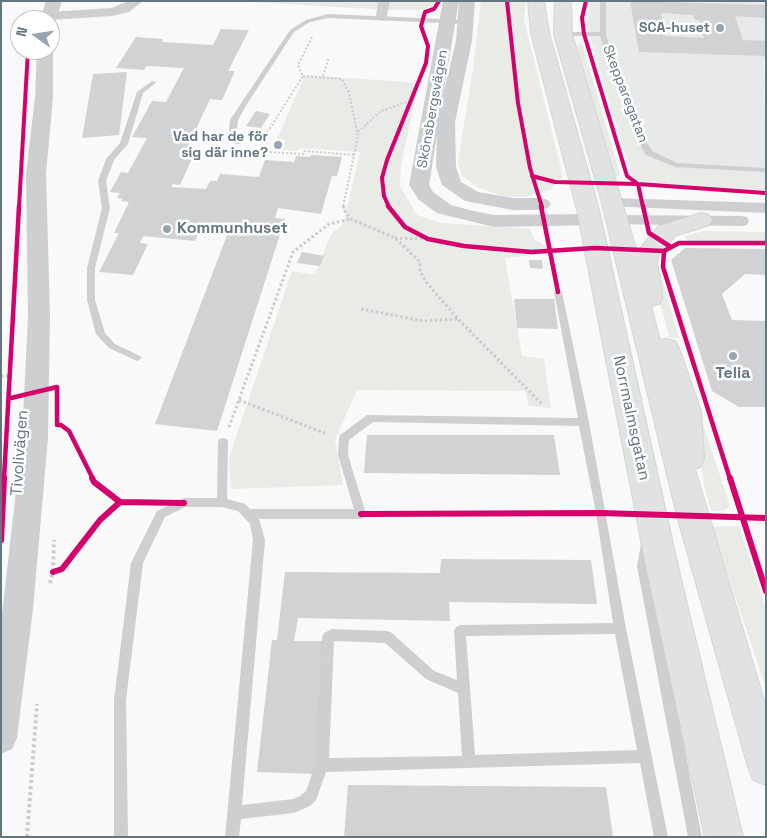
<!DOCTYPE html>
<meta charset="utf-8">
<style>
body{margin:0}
#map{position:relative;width:767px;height:838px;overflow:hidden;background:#f9f9f9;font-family:"Space Grotesk",sans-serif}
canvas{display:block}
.frame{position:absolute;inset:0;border:2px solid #657683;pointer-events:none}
.north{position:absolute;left:10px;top:10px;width:50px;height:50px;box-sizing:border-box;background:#fff;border:1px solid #c1c8cd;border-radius:50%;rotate:284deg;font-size:14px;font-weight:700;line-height:20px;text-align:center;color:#657683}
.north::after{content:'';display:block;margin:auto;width:18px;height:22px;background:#99a4ac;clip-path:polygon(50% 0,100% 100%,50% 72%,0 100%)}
</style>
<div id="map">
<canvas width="767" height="838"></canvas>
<div class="frame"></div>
<div class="north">N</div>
</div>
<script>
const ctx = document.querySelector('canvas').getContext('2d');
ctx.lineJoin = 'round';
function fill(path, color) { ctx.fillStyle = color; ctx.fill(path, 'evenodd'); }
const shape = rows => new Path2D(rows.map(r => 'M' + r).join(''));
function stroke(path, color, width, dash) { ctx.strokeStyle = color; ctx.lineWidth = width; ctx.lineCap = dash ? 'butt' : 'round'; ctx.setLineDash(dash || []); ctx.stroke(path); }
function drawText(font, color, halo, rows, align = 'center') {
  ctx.font = font + ' "Space Grotesk",sans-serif'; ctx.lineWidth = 5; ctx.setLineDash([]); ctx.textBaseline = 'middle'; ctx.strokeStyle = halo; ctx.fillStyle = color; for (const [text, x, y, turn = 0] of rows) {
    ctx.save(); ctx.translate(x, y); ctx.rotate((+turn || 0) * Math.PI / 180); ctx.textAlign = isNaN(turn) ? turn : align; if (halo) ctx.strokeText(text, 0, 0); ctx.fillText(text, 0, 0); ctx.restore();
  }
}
const built = shape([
 [235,1,400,1,401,10,371,9],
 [590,1,766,1,766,61,764,61,766,190,658,186,639,181,632,176,587,27]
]);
const green = shape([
 [400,1,434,1,433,6,423,10,401,10],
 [481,1,526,1,524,20,563,177,550,190,524,197,503,196,479,188,462,176,458,162,473,69],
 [582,43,620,174,618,177,614,176,611,171,577,46],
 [592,44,600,49,620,96,638,151,651,162,685,174,766,177,766,190,658,186,639,181,632,176],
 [305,75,419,83,401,165,400,186,417,215,441,223,530,229,534,239,546,246,547,253,505,258,522,356,544,359,551,408,529,406,525,391,357,390,335,440,343,485,231,489,229,458,292,271,315,275,331,234,343,224,360,152,300,148,296,151,283,150,286,140,277,139],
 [705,231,766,232,766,241,688,241,684,236],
 [654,267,659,268,679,338,670,338,655,285],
 [693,418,701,418,730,506,723,511,711,511,705,489],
 [739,526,766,610,766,688,712,527]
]);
const building = shape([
 [630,1,766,5,766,18,735,16,743,40,766,41,766,56,639,52],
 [661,13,693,15,695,20,699,20,704,38,666,36],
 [221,29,249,30,228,71,235,71,222,100,210,99,187,149,196,150,180,185,173,184,171,187,206,189,210,181,217,181,220,174,259,177,265,160,294,162,296,156,310,157,311,155,342,157,337,176,332,176,321,214,278,208,275,218,285,219,217,431,155,424,229,230,218,229,217,232,200,230,195,241,143,236,140,243,148,244,133,275,99,272,119,233,114,233,129,202,121,201,123,199,117,198,120,193,110,192,121,172,128,173,147,138,132,137,152,101,166,102,184,68,147,66,144,70,116,68,136,37,163,39,162,42,213,45],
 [127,72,119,135,82,138,93,74],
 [256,111,270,114,261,128,246,126],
 [685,248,766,249,766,275,745,274,722,294,732,320,766,321,766,407,739,407,712,391,671,260],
 [302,252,324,256,320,266,297,263],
 [529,260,542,260,543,269,530,268],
 [514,299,554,299,558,329,517,328],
 [367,435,554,435,560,475,364,473],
 [441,559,591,560,597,604,449,602,450,621,298,618,294,641,323,641,315,774,257,772,272,640,277,640,285,572,440,573],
 [348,785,606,787,613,837,344,837]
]);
const pathFar2 = shape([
 [312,37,298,65,303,76,265,136,269,152,303,154,304,151,355,155],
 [303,76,342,79,349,93,358,136,343,207],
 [323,76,329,57],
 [358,132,381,111,412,100]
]);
const pathFar1 = shape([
 [344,206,343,209,351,219,395,238,420,262,420,271,426,282,458,319,542,404],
 [395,238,428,239],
 [361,309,423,321,458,319],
 [1,376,12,376],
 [239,400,327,434],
 [229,427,293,252,329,224,351,219]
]);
const path = shape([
 [50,583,53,572,54,540],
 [27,837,37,704]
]);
const service = shape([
 [600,1,606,1,606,34,614,62,647,143,652,151,677,163,766,168,766,172,676,167,646,155,639,143,608,62,600,36,563,36,560,34,563,32,600,32,600,1],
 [328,14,465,20,468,22,465,24,328,18,310,22,294,32,247,104,238,120,237,129,241,142,240,144,234,144,229,129,230,120,290,30,306,20,328,14],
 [152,81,157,82,143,93,128,144,114,160,106,181,110,208,95,268,95,300,105,333,115,344,140,356,142,358,137,361,109,348,96,334,87,300,87,268,102,208,98,181,106,159,120,143,137,92,152,81],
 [558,289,562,292,589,422,626,628,668,837,654,837,640,763,326,772,316,800,310,806,294,813,241,819,239,837,225,837,253,540,250,524,238,511,222,507,185,507,165,517,143,563,126,700,128,837,114,837,114,700,131,563,157,511,184,498,217,498,218,442,219,439,223,438,227,439,228,442,227,499,245,504,250,509,354,509,338,455,339,438,340,435,367,415,578,418,554,292,558,289],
 [373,422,579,426,596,513,613,623,460,625,456,627,454,631,457,680,434,671,392,633,388,631,332,629,324,633,322,637,315,765,306,791,300,796,293,799,242,805,265,540,259,519,361,519,365,517,366,514,348,455,349,440,373,422],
 [615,634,637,750,475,755,466,636,615,634],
 [334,641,385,643,426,679,458,693,462,756,329,758,334,641],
 [647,539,651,541,653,544,649,566,702,837,688,837,637,566,641,544,643,541,647,539]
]);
const minor = shape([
 [128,1,143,1,129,12,112,16,49,20,43,16,49,12,112,8,128,1],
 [378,1,390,1,386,20,382,21,376,17,378,1],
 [613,198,766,203,766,213,607,206,605,203,607,200,613,198],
 [618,215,741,216,747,217,749,221,747,225,741,226,612,224,610,220,612,216,618,215]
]);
const tertiary = shape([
 [46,1,62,1,56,20,50,24,50,20,40,20,46,1],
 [443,1,459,1,443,95,456,41,459,1,475,1,472,41,455,122,456,167,461,182,478,192,513,198,541,198,548,200,551,204,548,208,541,210,513,210,465,201,442,185,436,167,437,135,429,185,433,192,451,205,473,211,494,215,590,214,597,215,600,220,597,225,494,227,437,213,419,200,409,185,443,1],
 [50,46,53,50,53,98,46,173,50,317,48,438,33,609,17,738,12,749,1,754,1,623,22,438,28,317,26,173,35,98,37,50,50,50,50,46]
]);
const secondary = shape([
 [528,1,544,1,549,33,599,210,679,571,743,837,705,837,647,571,577,210,531,33,528,1],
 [555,1,571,1,572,34,637,252,659,226,701,213,709,215,712,220,709,225,675,236,660,253,657,262,662,298,659,304,651,306,660,340,666,339,675,341,679,348,701,411,704,459,700,467,695,469,766,707,766,785,753,780,748,767,677,516,602,203,554,34,555,1]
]);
const cyclewayFar2 = shape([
 [507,1,518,103,530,168,542,207],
 [586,1,582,18,584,34,627,176,638,184,643,207],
 [532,176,555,182,638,184,766,193],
 [19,207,28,50],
 [389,207,384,196,382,178,387,160,426,63,428,46,421,26,425,12,434,9,439,1]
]);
const cyclewayFar1 = shape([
 [388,206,405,227,428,239,464,246,531,252,595,248,664,251,679,243,766,243],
 [541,206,558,292],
 [643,206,649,233,671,247],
 [664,251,663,267,730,479],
 [11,398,57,387,57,425,61,425,69,431,93,479],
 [4,479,19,206]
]);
const cycleway = shape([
 [92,478,94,482,120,502,184,503],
 [730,478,766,591],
 [361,514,601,513,766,518],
 [1,540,4,478],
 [53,572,62,569,100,520,120,502]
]);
const markers = [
 [720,28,5,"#99a4ac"],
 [278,145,5,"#99a4ac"],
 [167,229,5,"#99a4ac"],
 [733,356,5,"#99a4ac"]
];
const farPoinames = [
 ["SCA-huset",710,28],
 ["Vad har de för",268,137],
 ["sig där inne?",268,153]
];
const farStreetnames = [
 ["Skepparegatan",625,94,69],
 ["Skönsbergsvägen",433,109,-80]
];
const poiNames = [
 ["Kommunhuset",177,229],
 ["Telia",733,374,"center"]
];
const streetNames = [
 ["Norrmalmsgatan",631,418,78],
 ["Tivolivägen",20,453,-86]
];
fill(built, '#e8e9e9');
fill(green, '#e8ebe6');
fill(building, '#d0d2d3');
stroke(secondary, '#d5d6d7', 2);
stroke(pathFar2, '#cbcccd', 2, [2, 2]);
stroke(pathFar1, '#cbcccd', 3, [2.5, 2.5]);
stroke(path, '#cbcccd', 4, [3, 3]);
fill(service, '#cecfd0');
fill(minor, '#cecfd0');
fill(tertiary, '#cecfd0');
fill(secondary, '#e1e2e2');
stroke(cyclewayFar2, '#d6006c', 4);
stroke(cyclewayFar1, '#d6006c', 4.5);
stroke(cycleway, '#d6006c', 6);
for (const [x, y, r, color] of markers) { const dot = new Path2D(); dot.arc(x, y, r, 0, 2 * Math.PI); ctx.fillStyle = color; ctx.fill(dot); stroke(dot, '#fff', 2); }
drawText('bold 14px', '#657683', '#fff', farPoinames, 'right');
drawText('14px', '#657683', '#fff', farStreetnames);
drawText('bold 16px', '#657683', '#fff', poiNames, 'left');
drawText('16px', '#657683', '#fff', streetNames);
</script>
